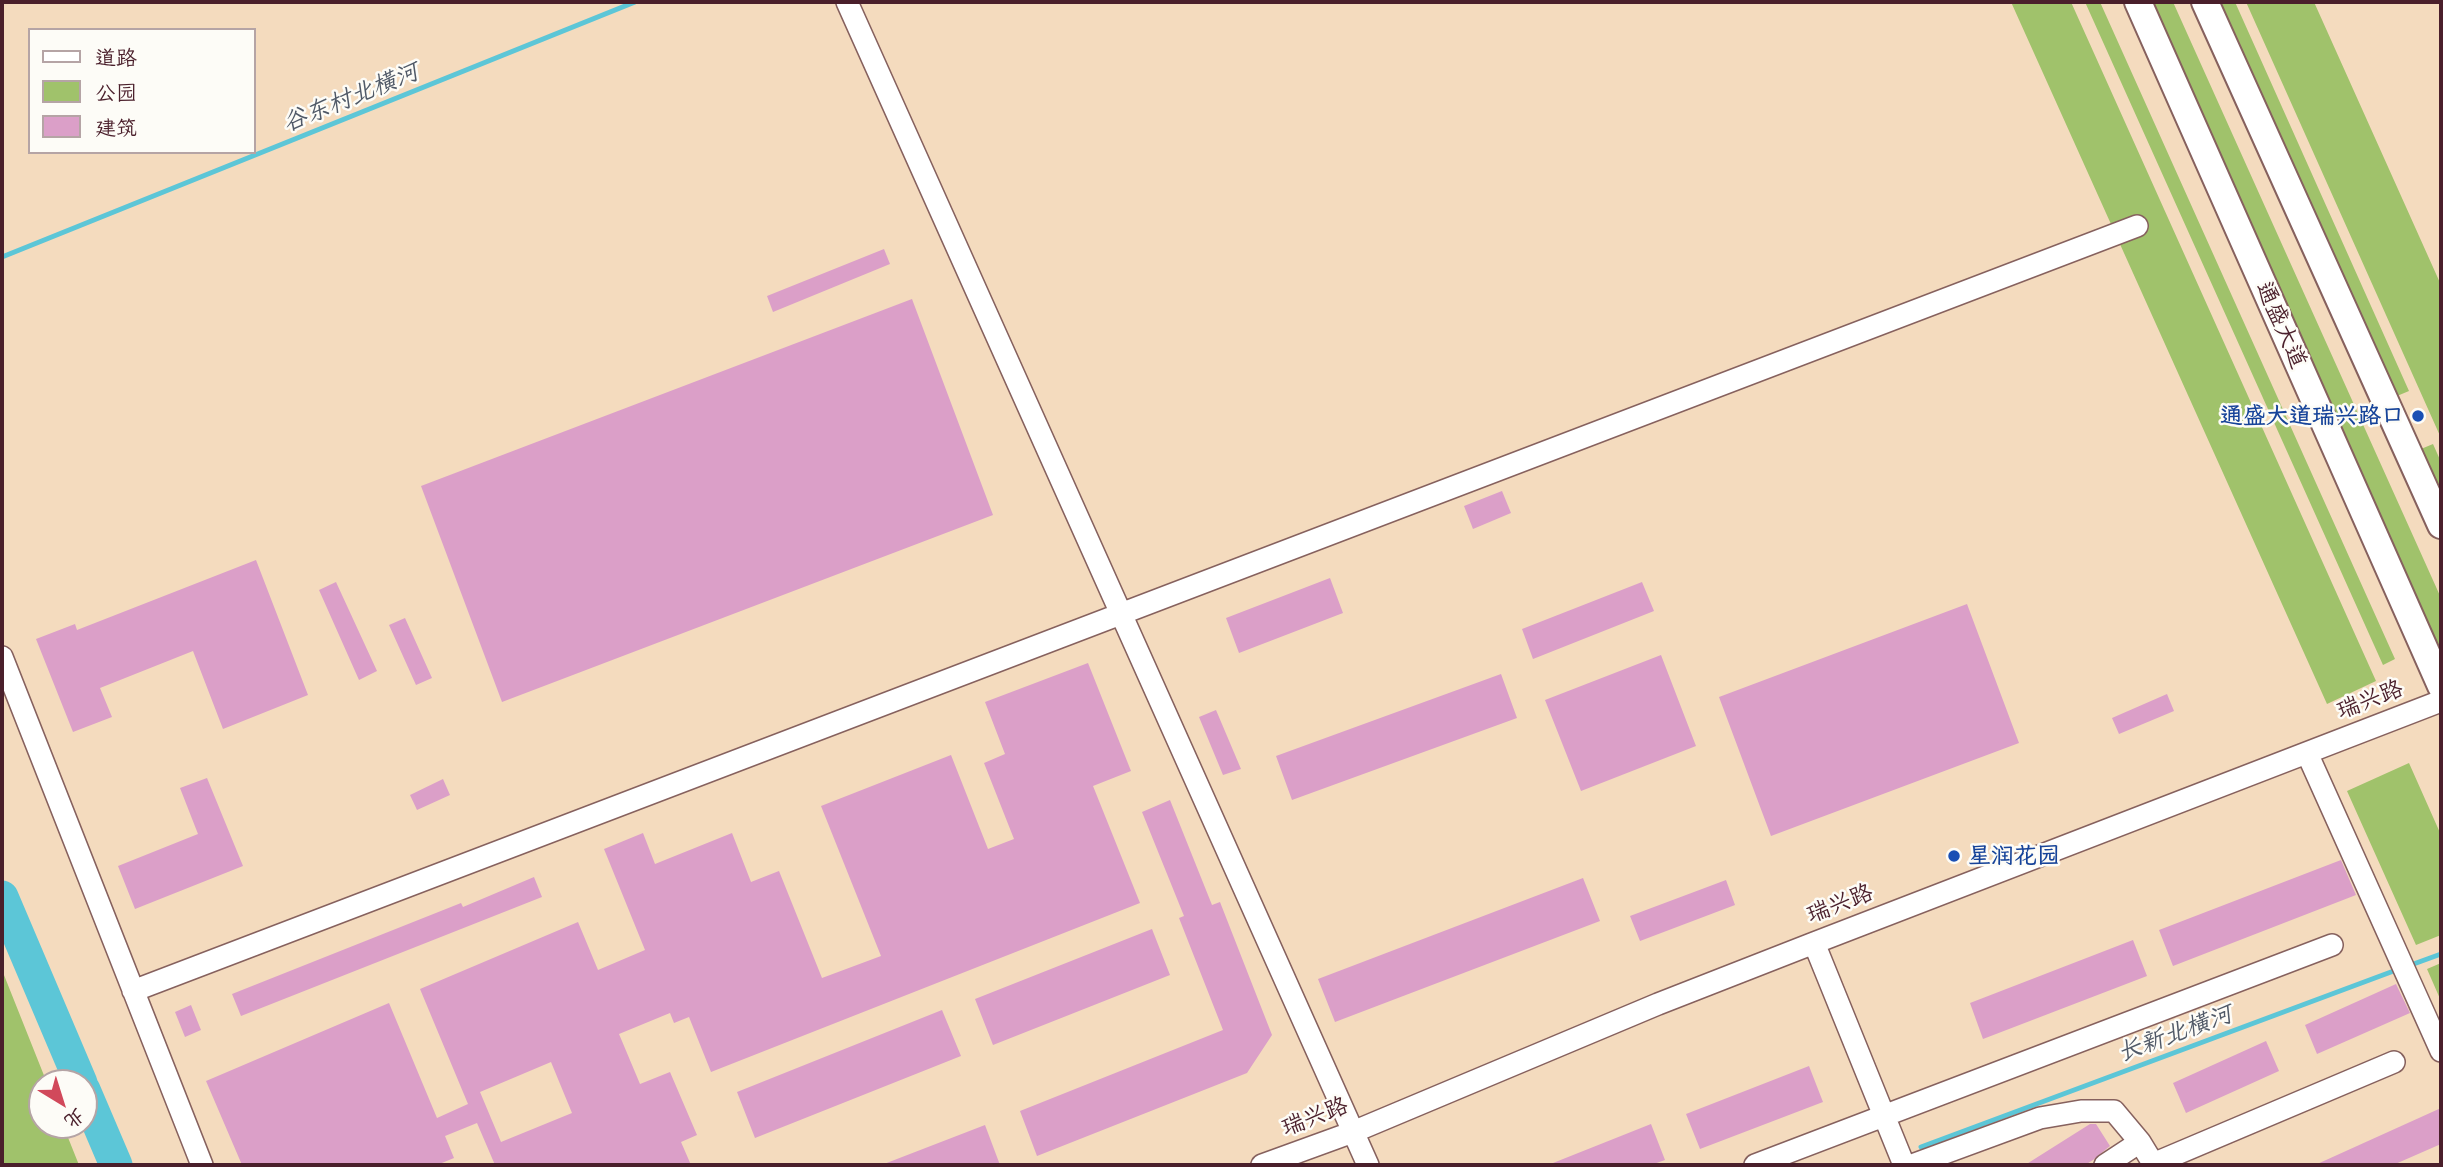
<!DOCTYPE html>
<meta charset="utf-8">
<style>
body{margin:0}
#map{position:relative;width:2443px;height:1167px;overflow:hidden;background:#f4dbbe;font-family:Delius,"LXGW WenKai TC",sans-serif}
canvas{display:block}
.frame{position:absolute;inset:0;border:4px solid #4a1f2b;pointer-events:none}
.legend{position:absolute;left:28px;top:28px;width:228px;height:126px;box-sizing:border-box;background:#fdfcf7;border:2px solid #b5a4a5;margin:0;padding:9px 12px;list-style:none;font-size:21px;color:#4a1f2b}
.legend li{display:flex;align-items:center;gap:14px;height:35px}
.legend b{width:35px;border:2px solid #b5a4a5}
.north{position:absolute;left:28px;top:1069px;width:70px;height:70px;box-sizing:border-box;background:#fdfcf7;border:2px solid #b5a4a5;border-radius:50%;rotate:142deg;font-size:19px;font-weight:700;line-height:28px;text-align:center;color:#4a1f2b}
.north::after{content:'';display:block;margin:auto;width:24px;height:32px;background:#d1495b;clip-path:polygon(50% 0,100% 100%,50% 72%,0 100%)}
</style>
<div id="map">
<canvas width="2443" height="1167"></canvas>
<div class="frame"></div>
<ul class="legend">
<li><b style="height:9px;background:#fff"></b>道路</li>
<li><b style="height:19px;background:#a0c26b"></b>公园</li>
<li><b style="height:19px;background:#db9fc8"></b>建筑</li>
</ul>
<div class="north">北</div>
</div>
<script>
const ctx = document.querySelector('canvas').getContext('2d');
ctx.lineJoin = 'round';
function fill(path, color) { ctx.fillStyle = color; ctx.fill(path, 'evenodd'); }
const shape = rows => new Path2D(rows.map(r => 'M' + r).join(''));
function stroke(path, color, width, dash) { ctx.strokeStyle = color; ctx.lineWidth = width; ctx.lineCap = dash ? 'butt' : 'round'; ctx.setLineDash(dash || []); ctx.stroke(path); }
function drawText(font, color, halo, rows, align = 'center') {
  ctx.font = font + ' Delius,"LXGW WenKai TC",sans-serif'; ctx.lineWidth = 5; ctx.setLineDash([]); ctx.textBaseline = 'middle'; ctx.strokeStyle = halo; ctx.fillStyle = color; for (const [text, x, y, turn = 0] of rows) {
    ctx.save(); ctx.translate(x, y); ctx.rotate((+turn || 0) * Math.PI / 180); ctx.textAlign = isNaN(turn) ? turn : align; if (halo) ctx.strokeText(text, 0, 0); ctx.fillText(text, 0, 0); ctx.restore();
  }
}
const green = shape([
 [2011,2,2071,2,2376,681,2327,704],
 [2085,2,2100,2,2395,659,2383,665],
 [2147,2,2173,2,2441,598,2441,644,2436,646],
 [2220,2,2235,2,2409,391,2397,396],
 [2246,2,2314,2,2441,285,2441,438],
 [2433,444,2441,462,2441,495,2421,449],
 [2409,763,2441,835,2441,935,2416,945,2347,791],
 [2441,963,2441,1001,2427,969],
 [2,970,47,1083,42,1083,42,1125,63,1125,79,1165,2,1165]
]);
const stream = shape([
 [2,257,635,2],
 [2408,966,2441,954],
 [1921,1147,2399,969]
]);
const river = shape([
 [2,897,81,1083],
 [84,1090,116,1165]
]);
const building = shape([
 [884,249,890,264,773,312,767,296],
 [912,299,993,515,502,702,421,486],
 [1502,491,1511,513,1473,529,1464,506],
 [256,560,308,695,223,729,193,651,100,688,112,717,73,732,36,639,75,624,77,630],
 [1330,578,1343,613,1239,653,1226,618],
 [336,582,377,671,359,680,319,590],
 [1642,582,1654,611,1533,659,1522,629],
 [1967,604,2019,743,1771,836,1719,697],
 [405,618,432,678,416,685,389,625],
 [1661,655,1696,746,1581,791,1545,700],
 [1088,663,1131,771,1093,786,1140,903,711,1072,689,1017,674,1023,670,1013,619,1034,640,1084,670,1072,697,1135,681,1142,691,1165,495,1165,477,1123,445,1136,454,1158,437,1165,242,1165,206,1081,389,1003,437,1118,468,1104,420,989,578,922,598,970,645,950,604,849,643,833,655,864,732,833,751,882,779,871,822,978,881,956,821,806,951,755,988,849,1014,839,984,763,1005,754,985,702],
 [551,1062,572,1113,501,1142,480,1092],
 [1501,674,1517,718,1292,800,1276,756],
 [2167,694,2174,711,2119,734,2112,718],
 [1216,710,1241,769,1223,775,1199,717],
 [207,778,243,866,135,909,118,866,198,834,180,788],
 [443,779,450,795,417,810,410,795],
 [1170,800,1212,905,1220,902,1272,1035,1247,1073,1037,1156,1020,1111,1223,1030,1179,918,1184,916,1142,812],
 [2341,860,2356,895,2173,966,2159,930],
 [534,877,542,897,241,1016,232,994,461,903,463,907],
 [1583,878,1600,921,1335,1022,1318,979],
 [1726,880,1735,905,1640,941,1630,916],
 [1152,929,1170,975,993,1045,975,999],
 [2133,940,2147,976,1983,1039,1970,1003],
 [2396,984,2410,1013,2317,1054,2305,1025],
 [191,1005,201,1030,185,1037,175,1012],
 [942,1010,961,1056,755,1138,737,1092],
 [2266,1041,2279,1071,2186,1113,2173,1083],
 [1809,1066,1823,1102,1700,1149,1686,1114],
 [2441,1108,2441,1144,2393,1165,2315,1165],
 [1651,1124,1665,1160,1651,1165,1548,1165],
 [2090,1124,2096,1124,2110,1146,2093,1160,2085,1165,2025,1165],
 [985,1125,1000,1165,884,1165,884,1164]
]);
const minor = shape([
 [847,2,1368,1165],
 [2,657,202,1165],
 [2307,753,2441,1051],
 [1814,943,1904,1165],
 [133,991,2137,226],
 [2153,1164,2394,1062],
 [1262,1165,1353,1132,1658,1004,1814,943,2441,701],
 [1755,1165,2332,945],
 [1912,1165,2040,1118,2081,1111,2114,1111,2140,1142,2154,1165],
 [2105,1165,2140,1142]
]);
const major = shape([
 [2138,2,2441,686],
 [2205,2,2441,525]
]);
const markers = [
 [2418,416,7,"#1a4fb4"],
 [1954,856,7,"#1a4fb4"]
];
const streetNames = [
 ["通盛大道",2281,325,66],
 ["瑞兴路",2370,700,-21],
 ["瑞兴路",1840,904,-21],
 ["瑞兴路",1315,1117,-21]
];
const transitNames = [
 ["通盛大道瑞兴路口",2404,416],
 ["星润花园",1968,856,"left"]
];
const waterNames = [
 ["谷东村北横河",351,98,-22],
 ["长新北横河",2175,1034,-20]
];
fill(green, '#a0c26b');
stroke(stream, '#5cc6d7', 5);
stroke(river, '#5cc6d7', 33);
fill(building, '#db9fc8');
stroke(minor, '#86615e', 24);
stroke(major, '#86615e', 30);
stroke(minor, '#fff', 21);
stroke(major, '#fff', 26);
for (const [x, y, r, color] of markers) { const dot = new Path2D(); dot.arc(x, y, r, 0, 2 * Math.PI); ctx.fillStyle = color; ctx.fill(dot); stroke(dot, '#fdfcf7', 2.5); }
drawText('23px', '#4a1f2b', '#fdfcf7', streetNames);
drawText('bold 23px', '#164399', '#fdfcf7', transitNames, 'right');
drawText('italic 24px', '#505967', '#fdfcf7', waterNames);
</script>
